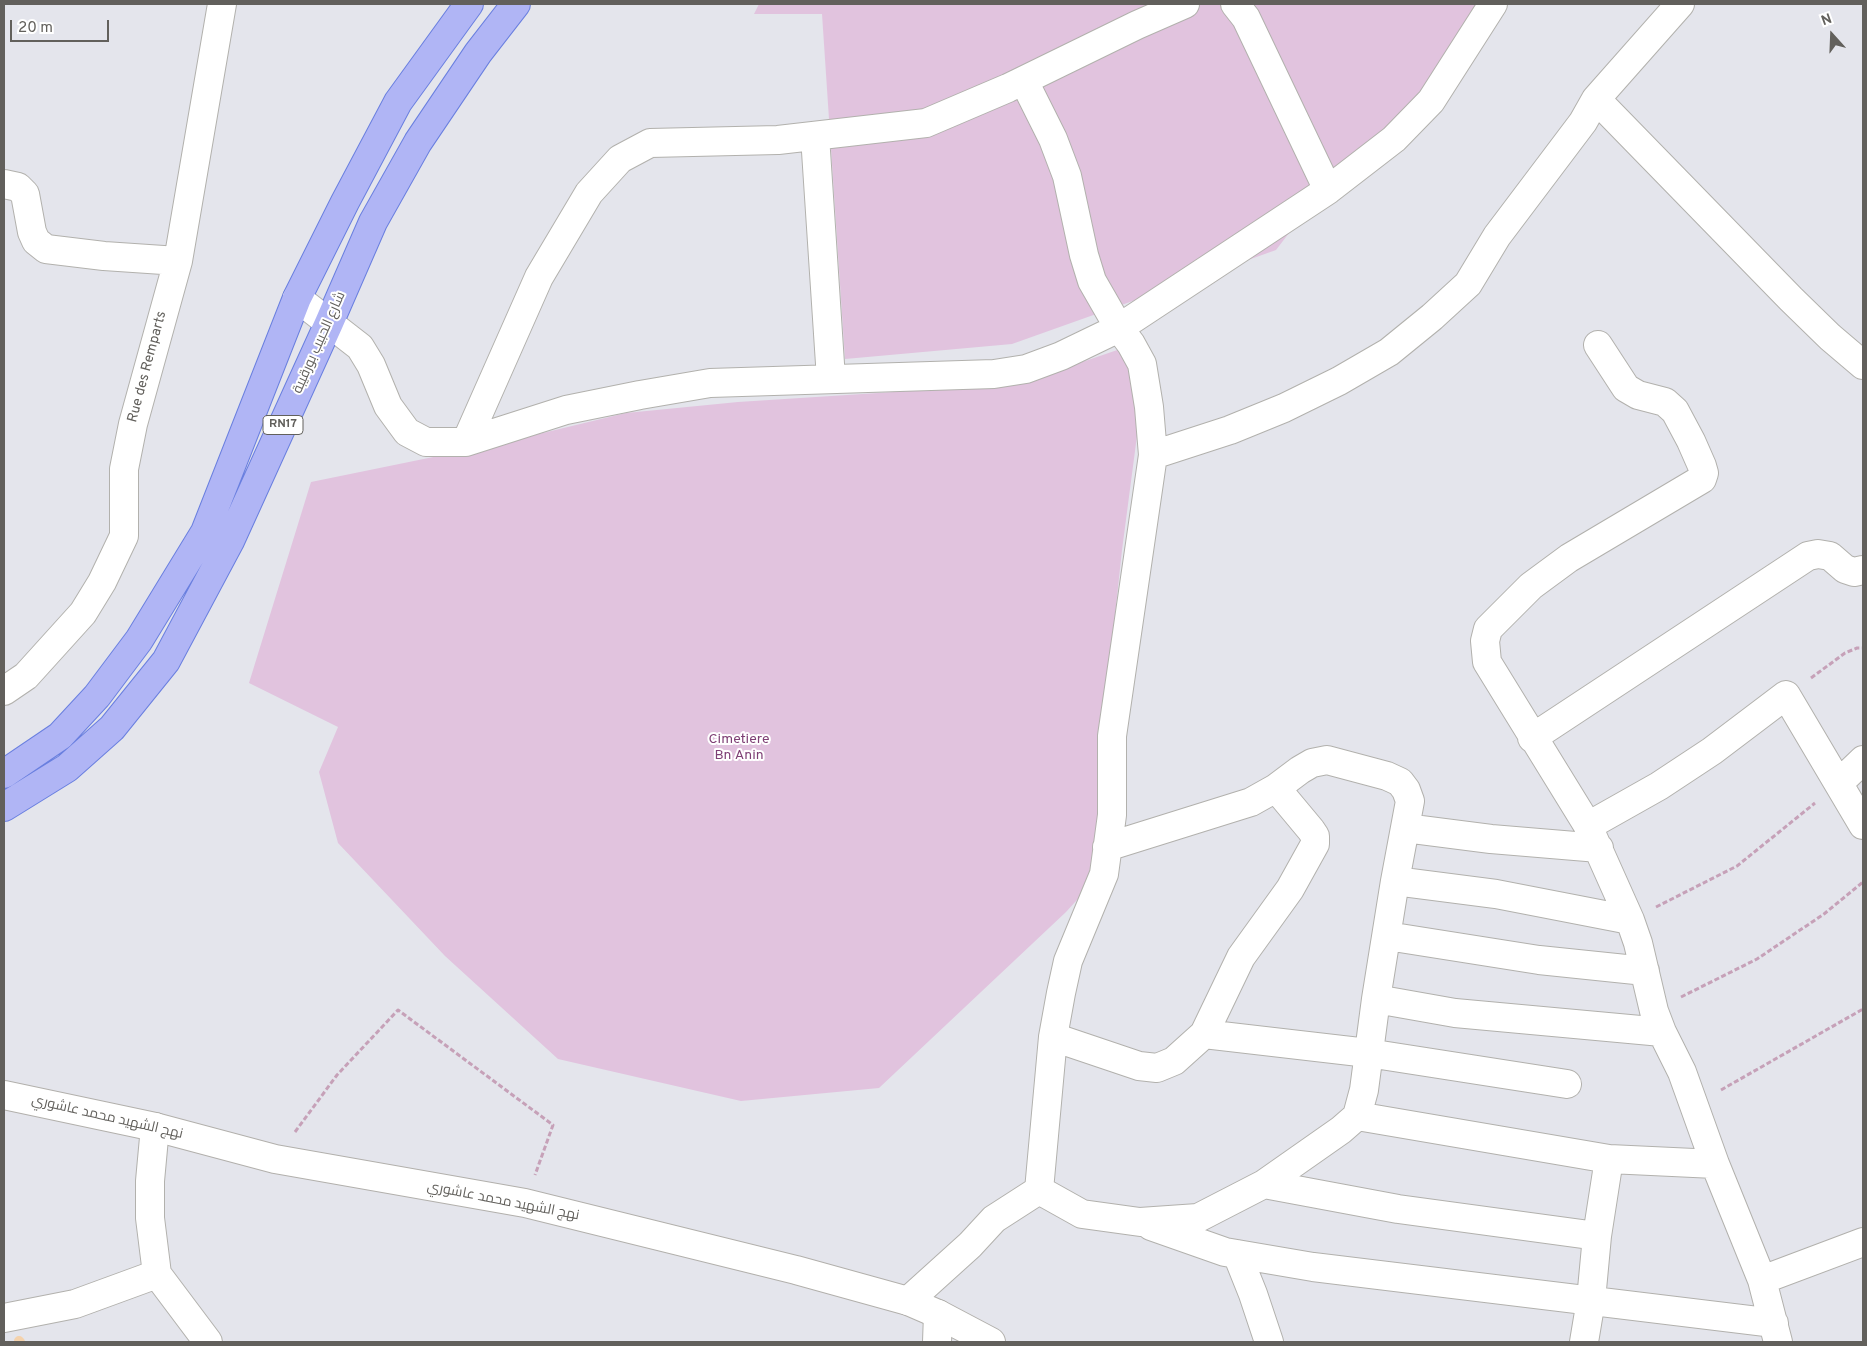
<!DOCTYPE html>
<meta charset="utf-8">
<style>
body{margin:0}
#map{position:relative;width:1867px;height:1346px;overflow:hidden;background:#e4e5ec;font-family:Overpass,sans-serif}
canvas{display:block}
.frame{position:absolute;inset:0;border:5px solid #62605c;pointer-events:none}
.north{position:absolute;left:1807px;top:10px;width:50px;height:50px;-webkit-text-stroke:4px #fff;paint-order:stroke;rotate:340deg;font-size:14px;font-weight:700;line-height:20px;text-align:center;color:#62605c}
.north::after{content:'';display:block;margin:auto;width:18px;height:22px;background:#62605c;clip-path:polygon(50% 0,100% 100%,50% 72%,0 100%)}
.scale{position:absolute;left:10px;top:20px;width:99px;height:22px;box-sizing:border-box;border:2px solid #62605c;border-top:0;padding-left:6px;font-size:15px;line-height:18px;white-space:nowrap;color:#62605c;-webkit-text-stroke:4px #fff;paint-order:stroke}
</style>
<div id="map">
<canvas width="1867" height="1346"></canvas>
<div class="frame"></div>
<div class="north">N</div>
<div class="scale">20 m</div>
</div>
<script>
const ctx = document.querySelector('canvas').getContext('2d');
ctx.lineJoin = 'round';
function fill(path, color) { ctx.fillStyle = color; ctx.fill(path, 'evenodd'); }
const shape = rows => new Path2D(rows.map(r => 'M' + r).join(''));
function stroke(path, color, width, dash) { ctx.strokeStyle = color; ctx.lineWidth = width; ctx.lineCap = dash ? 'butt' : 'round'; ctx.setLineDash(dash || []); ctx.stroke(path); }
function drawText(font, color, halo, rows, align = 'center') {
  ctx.font = font + ' Overpass,Cairo,sans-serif'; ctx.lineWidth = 4; ctx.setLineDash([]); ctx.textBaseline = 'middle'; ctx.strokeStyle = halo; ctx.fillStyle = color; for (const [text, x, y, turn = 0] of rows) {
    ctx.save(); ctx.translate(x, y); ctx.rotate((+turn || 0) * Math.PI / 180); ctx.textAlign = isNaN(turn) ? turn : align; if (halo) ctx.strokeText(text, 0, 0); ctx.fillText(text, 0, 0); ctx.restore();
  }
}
const green = shape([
 [759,4,1477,4,1421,96,1332,177,1276,250,1012,344,845,359,822,14,754,14],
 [1129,346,1138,428,1122,550,1103,727,1097,832,1086,890,1066,912,879,1088,741,1101,558,1059,445,956,338,843,319,772,338,727,249,683,311,482,497,444,626,413,738,402,1018,384]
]);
const stream = shape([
 [19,1341,20,1342]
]);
const path = shape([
 [1811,678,1845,653,1857,648,1863,648],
 [1656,907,1737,866,1815,803],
 [1681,997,1757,959,1824,914,1863,882],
 [1721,1090,1863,1009],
 [295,1132,337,1075,398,1010,553,1125,535,1175]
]);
const street = shape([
 [1235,4,1246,18,1328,190],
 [1024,81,1053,139,1067,176,1084,255,1092,281,1119,328,1131,344,1142,364,1149,407,1153,455,1230,430,1284,408,1339,381,1389,352,1432,317,1468,284,1497,236,1583,122,1596,99,1680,4],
 [1596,99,1791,299,1830,337,1863,365],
 [815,136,831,379],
 [4,184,18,187,25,194,32,232,36,241,46,249,104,256,178,261],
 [297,298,360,347,371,365,388,406,407,432,426,442,466,442,566,410,640,395,710,383,994,374,1026,369,1061,356,1119,328,1328,190,1394,139,1431,101,1493,4],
 [1598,345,1626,388,1638,395,1665,402,1675,411,1691,441,1702,466,1704,473,1702,479,1569,558,1531,586,1488,629,1485,641,1487,662,1588,826,1630,920,1638,943,1654,1011,1662,1032,1682,1072,1715,1164,1762,1280,1778,1342],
 [466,442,539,277,589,193,620,159,650,143,778,140,926,123,1008,88,1137,25,1185,4],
 [4,691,26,676,83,613,102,582,124,536,124,469,133,424,178,261,222,4],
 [1532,738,1808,556,1818,554,1830,556,1845,569,1854,572,1863,570],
 [1839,783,1863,760],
 [1276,788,1311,830,1315,836,1315,844,1290,889,1241,957,1204,1034,1368,1053,1567,1084],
 [1588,826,1659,786,1712,751,1786,695,1863,825],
 [1405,828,1491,839,1599,848],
 [1395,881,1496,894,1630,920],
 [1387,936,1539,960,1645,971],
 [1376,999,1455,1013,1662,1032],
 [1053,1037,1139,1066,1157,1068,1174,1061,1204,1034],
 [1357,1116,1609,1159,1715,1164],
 [155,1127,150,1181,150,1218,157,1274,208,1342],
 [1264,1184,1398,1209,1597,1236],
 [1039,1190,1053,1037,1061,993,1068,961,1104,874,1112,815,1112,736,1153,455],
 [1151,1226,1225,1252,1313,1267,1774,1323],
 [1237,1254,1253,1294,1269,1342],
 [1762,1280,1863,1242],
 [908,1301,970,1245,994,1219,1039,1190,1082,1214,1140,1222,1198,1218,1264,1184,1341,1130,1357,1116,1364,1090,1376,999,1395,881,1410,801,1406,790,1400,782,1387,776,1327,760,1312,763,1300,770,1276,788,1251,802,1107,847],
 [4,1318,75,1304,157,1274],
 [937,1342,938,1314],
 [1584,1342,1591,1300,1597,1236,1609,1159]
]);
const secondary = shape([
 [4,1095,155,1127,275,1159,525,1203,796,1270,908,1301,938,1314,991,1342]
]);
const primary = shape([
 [4,774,60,736,97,696,139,640,205,532,297,298,345,202,398,102,469,4],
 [4,807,67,768,112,728,166,661,230,541,329,323,373,222,418,142,478,53,516,4]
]);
const shields = [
 [283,425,40]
];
const shieldNames = [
 ["RN17",283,425]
];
const streetNames = [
 ["شارع الحبيب بورقيبة",320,343,-66],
 ["Rue des Remparts",148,367,-75],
 ["نهج الشهيد محمد عاشوري",107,1118,13],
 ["نهج الشهيد محمد عاشوري",503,1202,11]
];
const parkNames = [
 ["Cimetiere",739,740],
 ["Bn Anin",739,756]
];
fill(green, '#e1c3de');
stroke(stream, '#f4d2ac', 10);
stroke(street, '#b2b1ad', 30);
stroke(secondary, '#b2b0ac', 30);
stroke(primary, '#697fdf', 30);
stroke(path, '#c6a1b8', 3, [5, 2.5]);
stroke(street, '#fff', 28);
stroke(secondary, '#fff', 28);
stroke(primary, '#b0b5f5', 28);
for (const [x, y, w] of shields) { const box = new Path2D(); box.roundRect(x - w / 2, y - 9.5, w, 19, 4); ctx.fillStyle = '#fff'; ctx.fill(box); stroke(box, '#62605c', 1); }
drawText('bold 12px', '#62605c', null, shieldNames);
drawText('14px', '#62605c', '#fff', streetNames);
drawText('14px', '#7e3f75', '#fff', parkNames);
</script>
